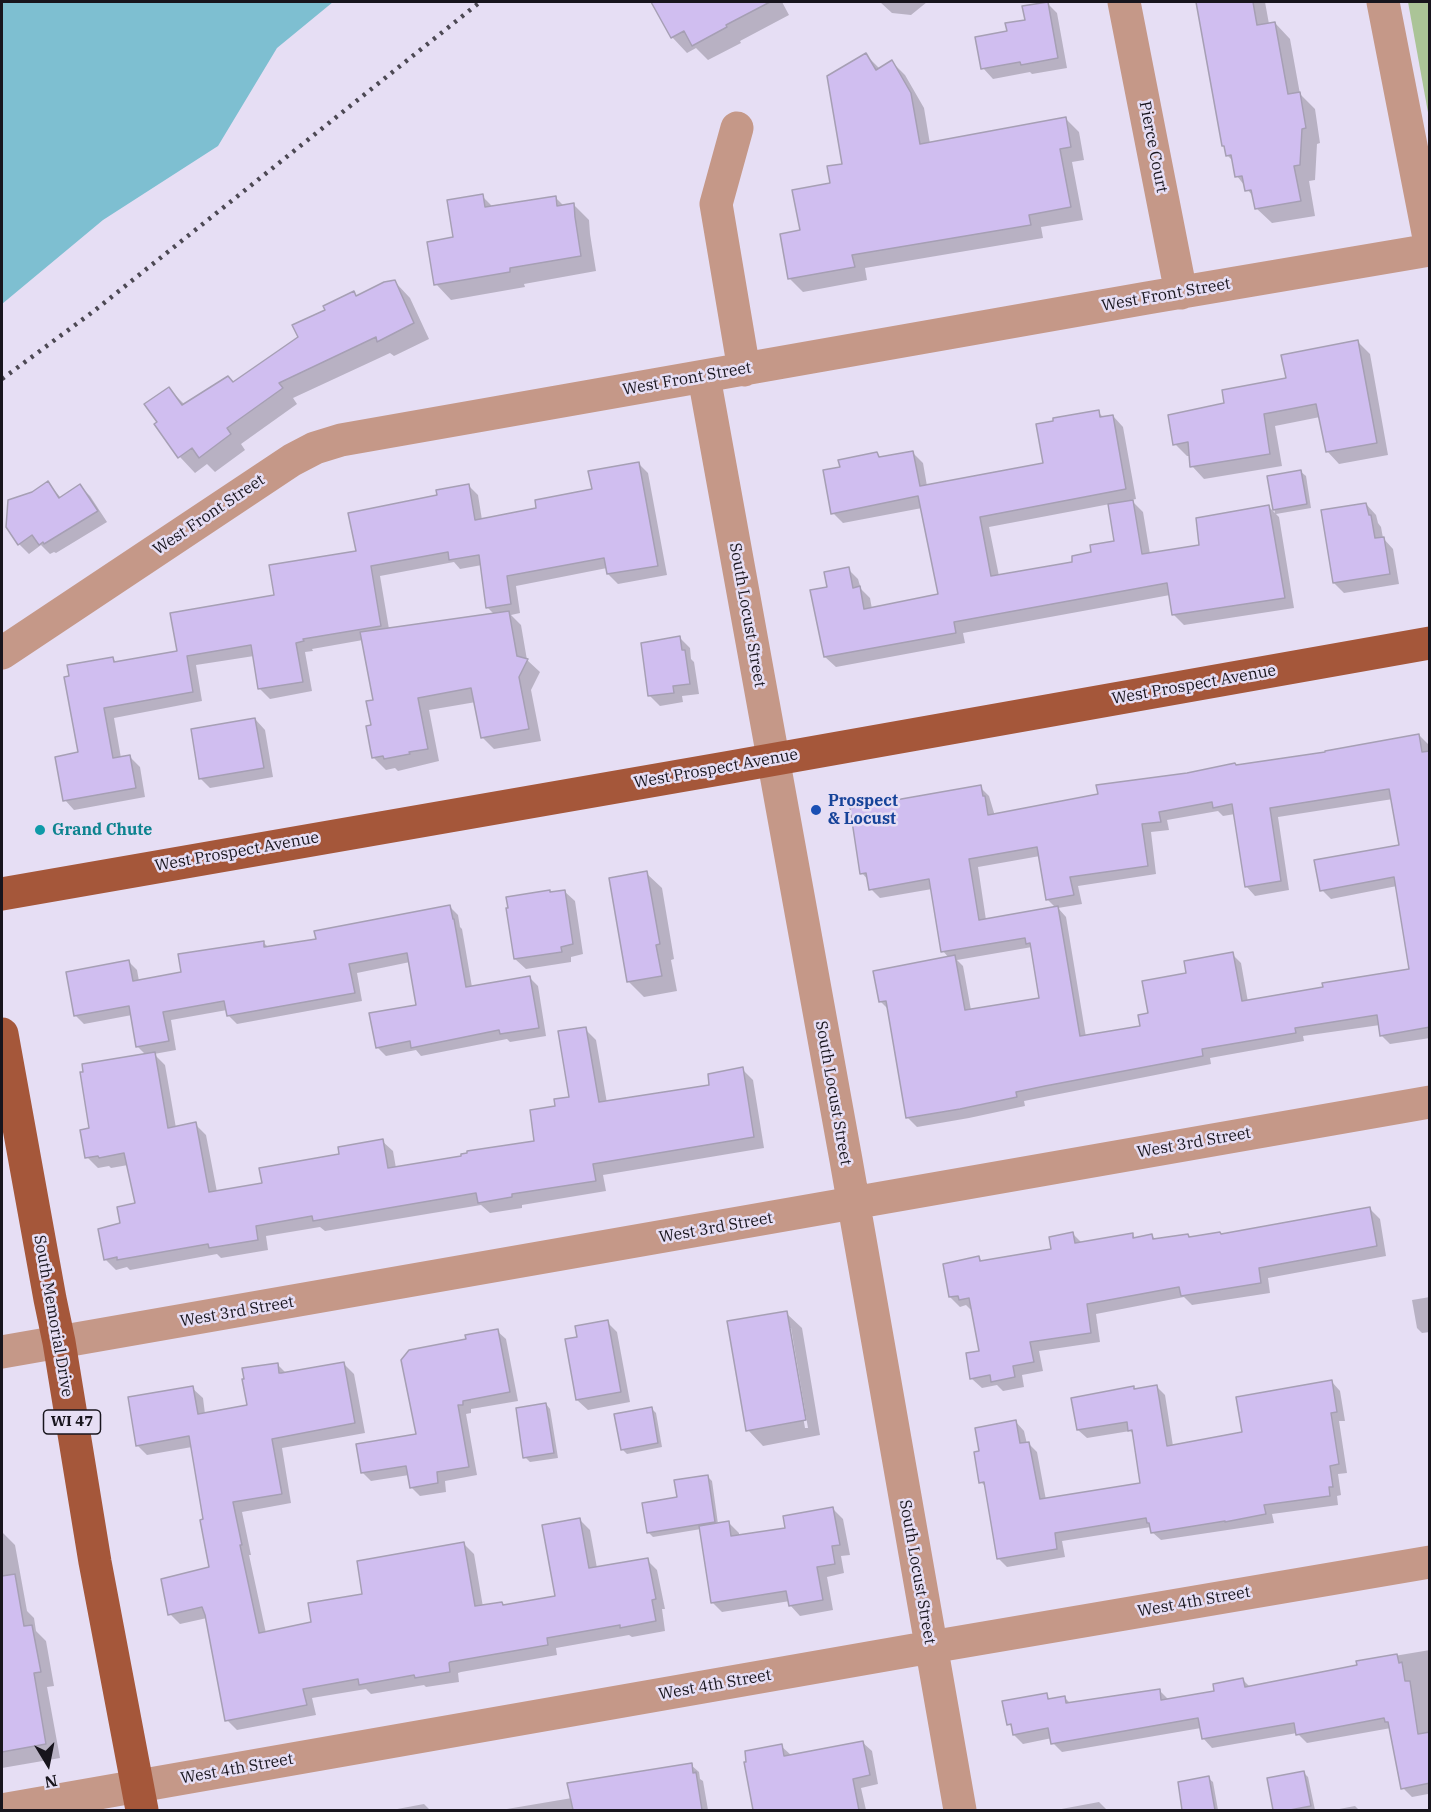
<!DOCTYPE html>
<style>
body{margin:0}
#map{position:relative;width:1431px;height:1812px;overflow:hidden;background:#e6def4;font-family:"IBM Plex Serif",serif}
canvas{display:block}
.frame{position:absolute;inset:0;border:3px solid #18151d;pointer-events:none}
.north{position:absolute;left:18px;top:1734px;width:60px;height:60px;-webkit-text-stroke:4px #e6def4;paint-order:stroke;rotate:170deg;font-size:16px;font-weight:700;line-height:24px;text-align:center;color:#18151d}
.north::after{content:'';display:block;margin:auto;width:21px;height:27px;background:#18151d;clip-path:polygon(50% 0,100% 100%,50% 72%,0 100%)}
</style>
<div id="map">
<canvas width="1431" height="1812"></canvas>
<div class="frame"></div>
<div class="north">N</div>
</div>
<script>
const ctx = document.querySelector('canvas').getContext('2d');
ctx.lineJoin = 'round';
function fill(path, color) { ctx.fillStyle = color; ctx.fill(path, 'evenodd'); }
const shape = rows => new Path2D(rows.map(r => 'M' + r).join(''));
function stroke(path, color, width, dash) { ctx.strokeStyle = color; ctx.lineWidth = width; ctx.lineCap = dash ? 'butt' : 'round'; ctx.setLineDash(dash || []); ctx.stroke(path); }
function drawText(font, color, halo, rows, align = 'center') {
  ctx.font = font + ' "IBM Plex Serif",serif'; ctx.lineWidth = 5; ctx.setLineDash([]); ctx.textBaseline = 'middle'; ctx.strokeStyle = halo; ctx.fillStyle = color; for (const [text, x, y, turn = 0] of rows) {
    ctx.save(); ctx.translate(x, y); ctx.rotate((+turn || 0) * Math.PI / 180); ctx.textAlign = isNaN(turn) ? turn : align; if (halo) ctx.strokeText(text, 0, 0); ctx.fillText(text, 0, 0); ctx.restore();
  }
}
const green = shape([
 [1408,2,1429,2,1429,118]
]);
const water = shape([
 [2,2,333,2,277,48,218,146,103,220,2,304]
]);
const shadow = shape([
 [653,2,782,2,789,15,740,41,741,43,708,60,696,48,687,53,672,37],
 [880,2,927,2,911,15,892,13],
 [1198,2,1265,2,1269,24,1275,23,1290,39,1300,94,1315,109,1320,143,1317,144,1315,180,1309,181,1315,216,1272,223,1256,208,1255,199,1237,176,1234,162,1227,155,1226,148,1223,145],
 [1047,3,1057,13,1067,68,1032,74,1030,72,993,79,983,68,1008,33,1027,21],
 [866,55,880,69,892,62,905,75,924,108,930,144,1066,119,1079,132,1084,160,1072,162,1083,220,1041,227,1043,238,865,268,867,280,803,292,790,279,802,232,844,165],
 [482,196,493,207,555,197,564,206,574,205,589,220,590,234,596,271,524,284,525,287,451,300,436,284,455,238],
 [395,282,410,298,429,339,394,356,390,353,293,398,297,404,241,444,245,450,215,472,207,464,195,473,180,457,157,424,169,389,185,405,233,384,300,337,327,311,353,293,357,297],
 [1358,342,1370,354,1388,455,1339,464,1327,451,1320,417,1275,426,1282,466,1204,479,1192,466,1191,456,1187,456,1175,444,1226,405,1288,380],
 [1098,412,1104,418,1113,416,1123,427,1136,499,1131,500,1143,512,1150,554,1200,546,1269,507,1275,513,1268,477,1301,472,1306,476,1311,508,1276,514,1279,517,1294,608,1184,625,1173,614,1170,595,963,633,965,643,836,667,825,657,829,588,848,569,858,579,861,589,870,598,872,609,940,595,922,508,843,523,833,513,842,468,877,454,881,458,912,452,923,463,927,486,1045,465],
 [1110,504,1116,542,1074,563,999,576,989,527],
 [638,463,648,473,667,575,618,584,608,574,607,568,516,586,520,613,511,615,521,625,527,660,540,672,531,690,541,741,494,749,482,737,476,702,429,710,439,761,398,771,395,768,386,770,374,758,373,726,375,701,363,640,312,649,313,651,305,652,312,691,270,699,260,689,254,656,196,665,202,701,114,718,121,758,130,757,140,767,145,797,74,810,65,800,112,658,117,663,179,652,275,597,358,552,439,496,468,485,478,495,482,520,538,509,593,490],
 [454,562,460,569,482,565,487,607,494,614,389,629,380,576],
 [48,483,61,498,80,486,90,496,107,522,56,553,54,552,50,554,41,545,29,554,19,544,33,493],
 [1366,504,1376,515,1378,523,1381,527,1383,538,1393,549,1399,584,1344,593,1334,583],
 [680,638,690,648,691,659,694,662,699,694,682,696,683,702,660,706,650,696,642,645],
 [255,719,265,730,273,777,210,788,200,778],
 [1419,735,1428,744,1430,754,1430,1038,1390,1044,1381,1035,1380,1025,1303,1036,1304,1041,1210,1058,1211,1064,1024,1101,1025,1106,969,1118,917,1127,908,1118,889,1010,881,1002,949,958,943,951,932,889,880,898,871,889,869,881,862,873,980,787,989,796,995,816,1237,767,1327,754],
 [1393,799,1401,846,1322,890,1331,899,1397,886,1410,970,1325,988,1248,1002,1241,963,1232,954,1188,974,1149,1015,1142,1027,1086,1037,1066,917,1058,908,1082,904,1078,886,1156,874,1151,832,1169,830,1167,820,1218,811,1223,816,1235,814,1246,886,1255,896,1289,890,1278,817],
 [1040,856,1048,900,1056,908,986,920,978,867],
 [1032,947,1041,999,971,1010,963,966,957,960],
 [646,873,662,888,674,959,671,960,677,991,644,997,629,982],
 [564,891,575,901,583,954,571,957,571,962,526,969,515,959,551,894],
 [450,907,458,915,460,927,462,929,472,987,529,977,538,986,546,1036,510,1042,507,1039,421,1056,416,1050,386,1056,377,1047,418,1006,410,962,357,973,362,1001,237,1024,228,1015,227,1010,171,1020,176,1050,154,1054,165,1065,176,1128,195,1124,206,1135,217,1192,264,1185,382,1141,393,1151,396,1168,463,1157,536,1142,557,1108,570,1098,585,1029,596,1040,607,1103,711,1086,742,1069,753,1080,764,1148,603,1175,606,1191,522,1205,522,1208,490,1213,481,1205,325,1231,320,1227,266,1236,268,1250,221,1258,217,1254,130,1270,127,1267,116,1270,105,1259,122,1224,137,1205,128,1165,111,1168,109,1166,98,1168,87,1157,91,1129,146,1055,137,1046,132,1015,84,1024,75,1015,129,962,137,970,139,981,183,973,263,942,268,947,317,940],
 [1370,1209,1380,1219,1386,1256,1268,1278,1270,1293,1192,1305,1184,1297,1096,1314,1100,1342,1039,1351,1043,1371,1022,1375,1024,1387,1003,1391,997,1385,982,1388,972,1379,981,1352,973,1309,970,1309,966,1305,960,1307,950,1297,978,1257,983,1262,1052,1250,1073,1234,1082,1243,1132,1234,1136,1239,1152,1236,1156,1240,1188,1236,1190,1238,1222,1235],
 [1430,1297,1430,1332,1422,1333,1417,1328,1412,1300],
 [786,1313,802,1328,820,1435,763,1446,748,1430],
 [788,1328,791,1328,808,1428,805,1428],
 [607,1322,617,1332,630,1402,588,1410,577,1400,579,1338],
 [497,1331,506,1339,518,1401,471,1409,471,1413,466,1414,477,1475,445,1481,446,1492,420,1496,411,1487,409,1475,371,1481,362,1472,418,1436,468,1341],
 [277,1364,287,1374,344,1364,354,1374,365,1433,282,1448,291,1503,242,1512,251,1555,249,1555,266,1633,313,1623,364,1595,464,1544,474,1554,483,1607,502,1603,504,1606,556,1597,580,1520,590,1530,597,1568,647,1560,657,1570,665,1609,662,1609,665,1631,632,1637,629,1635,556,1648,557,1655,461,1672,458,1673,459,1682,426,1687,424,1685,371,1694,366,1689,312,1698,316,1715,237,1730,227,1720,207,1618,180,1624,170,1614,211,1568,205,1521,192,1447,147,1455,137,1445,192,1388,203,1398,205,1414,248,1407],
 [1332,1382,1340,1391,1345,1421,1339,1421,1347,1473,1338,1474,1341,1495,1337,1496,1338,1505,1272,1514,1274,1523,1161,1540,1152,1532,1151,1527,1062,1541,1065,1557,1007,1567,998,1558,987,1488,981,1482,981,1453,1016,1422,1024,1431,1027,1444,1028,1443,1037,1452,1046,1500,1142,1484,1134,1434,1130,1431,1087,1438,1078,1430,1133,1388,1136,1390,1157,1387,1165,1395,1173,1446,1243,1434],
 [546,1404,550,1409,558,1458,530,1462,525,1457],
 [652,1409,656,1413,662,1447,627,1454,622,1449],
 [707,1476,712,1481,718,1524,729,1523,739,1533,739,1536,787,1529,833,1509,843,1519,850,1555,841,1556,844,1573,827,1577,833,1610,800,1616,790,1605,790,1601,722,1612,712,1602,701,1529,653,1537,649,1533,679,1498],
 [2,1532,15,1545,27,1611,34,1618,36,1631,46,1641,54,1686,47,1687,60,1758,2,1768],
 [1430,1650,1430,1802,1428,1794,1412,1797,1403,1788,1391,1728,1307,1743,1297,1733,1212,1748,1203,1738,1201,1728,1062,1752,1053,1743,1052,1738,1023,1744,1014,1735,1013,1728,1009,1724,1046,1695,1051,1700,1064,1697,1071,1704,1159,1690,1169,1700,1215,1692,1243,1680,1251,1688,1358,1667,1358,1662],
 [862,1742,872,1751,878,1784,861,1788,866,1810,754,1810,746,1763,781,1746,791,1755],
 [691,1765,699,1772,700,1779,703,1781,708,1810,501,1810,572,1798],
 [1303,1772,1308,1777,1315,1810,1275,1810,1269,1780],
 [1208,1778,1213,1782,1218,1810,1184,1810,1179,1783],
 [1099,1802,1107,1810,1056,1810],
 [424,1804,430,1810,392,1810],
 [1355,1806,1359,1810,1334,1810]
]);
const building = shape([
 [651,2,770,2,726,25,727,27,692,46,684,31,671,38,651,2],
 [1048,2,1058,58,1021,65,1020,62,981,69,975,37,1007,31,1005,23,1025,20,1022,6,1048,2],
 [1196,2,1253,2,1257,25,1275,22,1288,94,1300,92,1306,128,1302,129,1300,165,1294,166,1301,201,1255,209,1251,190,1245,191,1242,176,1235,177,1231,155,1226,156,1224,146,1222,146,1196,2],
 [866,53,876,70,892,60,911,93,920,144,1066,117,1071,147,1060,149,1071,207,1029,215,1031,225,852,255,855,267,788,279,780,234,800,230,792,190,830,183,827,166,842,164,827,76,866,53],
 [483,194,485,207,556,196,557,206,574,203,575,217,581,256,510,268,510,272,434,285,427,242,453,237,447,200,483,194],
 [395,280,414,323,377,342,376,337,279,383,283,388,227,428,231,434,199,458,192,448,178,458,154,424,157,422,144,404,169,387,182,405,228,376,233,382,298,337,292,325,325,310,323,306,354,291,356,296,384,282,395,280],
 [1358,340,1377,443,1326,452,1316,404,1264,414,1270,454,1190,467,1188,442,1173,445,1168,415,1224,403,1222,390,1286,378,1281,355,1358,340],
 [1099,410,1100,417,1113,415,1126,489,980,517,991,576,1072,562,1072,556,1091,552,1090,545,1114,541,1108,504,1133,500,1142,554,1199,545,1196,518,1269,505,1285,598,1172,615,1167,583,954,622,956,633,824,657,810,590,827,587,824,572,849,567,853,588,860,586,864,609,938,594,918,496,831,514,823,470,840,467,838,460,877,452,879,457,913,451,920,486,1043,463,1036,424,1053,421,1053,418,1099,410],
 [639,462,658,566,607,574,604,558,507,576,511,604,486,608,479,555,449,560,448,552,371,566,381,626,303,639,304,641,296,643,303,682,258,689,251,645,187,656,193,692,104,708,113,758,130,755,136,788,63,801,55,757,78,752,64,677,69,676,67,665,113,657,114,662,177,651,170,613,274,595,269,565,356,551,348,513,437,495,436,490,469,484,475,520,536,508,535,500,592,489,588,471,639,462],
 [1301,470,1307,504,1273,510,1267,476,1301,470],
 [48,481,59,498,80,484,98,511,44,544,43,542,39,545,32,535,18,545,6,527,8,500,32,492,48,481],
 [1366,503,1369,515,1371,515,1375,538,1384,537,1390,574,1333,583,1321,510,1366,503],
 [509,611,517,656,528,659,519,677,529,729,481,738,471,688,418,698,428,749,409,752,410,754,384,759,383,756,372,758,366,726,371,725,366,701,373,700,360,632,509,611],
 [680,636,682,650,685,650,690,684,673,686,674,693,648,696,641,643,680,636],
 [255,718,264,768,199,779,191,729,255,718],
 [1419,734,1422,752,1430,751,1430,1027,1380,1036,1377,1015,1295,1028,1296,1033,1202,1049,1203,1056,1045,1086,1016,1092,1017,1097,960,1109,906,1118,886,1001,879,1002,873,971,955,955,965,1010,1039,998,1030,943,1026,944,1025,938,941,952,929,879,869,890,866,873,860,874,850,808,981,785,983,796,985,796,988,815,1098,794,1096,785,1187,773,1235,763,1236,765,1325,752,1325,751,1419,734],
 [1389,789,1399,845,1314,860,1320,891,1394,877,1409,969,1322,983,1323,987,1242,1001,1233,952,1184,961,1186,973,1142,981,1148,1013,1138,1015,1140,1026,1080,1036,1058,906,979,920,969,859,1037,847,1046,900,1074,895,1070,877,1148,866,1142,824,1161,822,1159,812,1212,802,1213,808,1232,804,1245,887,1281,881,1270,808,1389,789],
 [647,871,660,944,656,945,662,976,627,982,609,878,647,871],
 [550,890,550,892,565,890,573,944,561,947,562,952,514,959,506,908,508,908,506,897,550,890],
 [450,905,453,919,454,919,466,987,530,976,539,1028,500,1034,499,1030,411,1048,410,1041,376,1048,369,1013,416,1005,407,953,349,964,355,993,227,1016,224,1001,163,1012,169,1041,136,1047,129,1006,74,1016,66,972,129,960,133,981,181,972,178,954,264,941,264,947,316,939,314,931,450,905],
 [586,1027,599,1102,709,1085,708,1074,743,1067,754,1137,593,1164,596,1181,512,1194,512,1197,478,1203,476,1193,313,1221,312,1216,256,1226,258,1240,209,1248,208,1244,117,1260,117,1257,104,1260,98,1229,120,1223,117,1207,135,1203,124,1153,99,1158,98,1156,85,1158,80,1130,89,1128,80,1072,83,1072,82,1064,155,1052,168,1128,196,1122,209,1192,262,1183,259,1168,339,1154,338,1147,383,1139,388,1168,461,1156,461,1154,467,1153,467,1151,534,1141,530,1110,555,1106,554,1099,569,1097,558,1031,586,1027],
 [1370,1207,1377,1246,1259,1268,1261,1283,1181,1296,1179,1287,1087,1304,1091,1333,1030,1342,1034,1362,1013,1366,1015,1377,991,1382,990,1375,970,1379,966,1353,979,1351,969,1298,959,1300,958,1296,949,1297,943,1264,979,1256,980,1261,1051,1249,1049,1237,1073,1232,1075,1243,1133,1233,1133,1238,1152,1234,1153,1239,1188,1234,1189,1237,1220,1232,1221,1234,1370,1207],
 [787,1311,806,1420,746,1431,727,1321,787,1311],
 [608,1320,621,1392,576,1400,565,1339,577,1337,575,1326,608,1320],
 [498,1329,510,1392,463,1401,463,1405,458,1405,469,1467,437,1472,438,1483,410,1488,406,1466,361,1473,356,1444,416,1434,401,1360,409,1350,466,1339,465,1335,498,1329],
 [344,1362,355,1423,272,1439,282,1494,233,1502,242,1545,240,1545,259,1633,311,1622,308,1603,362,1594,357,1561,464,1542,475,1606,502,1602,503,1605,555,1596,542,1525,580,1518,589,1568,648,1558,656,1599,652,1600,656,1621,620,1628,620,1625,547,1638,548,1645,450,1662,449,1663,450,1672,415,1678,414,1675,359,1685,358,1679,303,1689,307,1705,225,1721,205,1615,202,1607,168,1615,161,1579,209,1567,200,1520,203,1519,189,1436,136,1446,128,1397,193,1386,198,1414,247,1405,242,1379,244,1379,242,1368,278,1363,279,1373,281,1373,344,1362],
 [1332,1380,1337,1412,1331,1413,1339,1464,1330,1466,1333,1487,1329,1487,1330,1496,1264,1505,1266,1514,1225,1522,1225,1521,1151,1533,1149,1523,1147,1523,1146,1518,1055,1533,1057,1549,997,1559,984,1482,979,1483,974,1452,979,1451,975,1428,1016,1420,1020,1443,1029,1442,1040,1499,1140,1483,1132,1430,1128,1431,1127,1422,1077,1430,1071,1398,1134,1386,1134,1389,1157,1385,1167,1446,1242,1432,1236,1397,1332,1380],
 [546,1403,554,1453,523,1458,516,1408,546,1403],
 [652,1407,658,1443,621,1450,614,1414,652,1407],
 [708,1475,715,1522,647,1533,642,1503,677,1497,674,1480,708,1475],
 [833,1507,840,1545,832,1546,835,1564,817,1567,823,1600,789,1606,786,1591,711,1603,699,1526,729,1521,731,1536,785,1528,783,1516,833,1507],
 [15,1574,24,1626,32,1625,41,1672,34,1673,46,1744,2,1752,2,1576,15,1574],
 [1397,1654,1399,1663,1402,1662,1405,1681,1410,1681,1418,1734,1430,1732,1430,1783,1401,1789,1388,1722,1385,1722,1384,1718,1296,1735,1294,1723,1202,1739,1198,1718,1051,1744,1048,1728,1013,1735,1011,1724,1007,1725,1002,1701,1047,1693,1048,1699,1065,1696,1066,1703,1160,1689,1161,1700,1214,1691,1213,1684,1243,1678,1245,1687,1357,1665,1356,1661,1397,1654],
 [863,1741,870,1775,853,1779,859,1810,753,1810,744,1762,746,1762,745,1751,782,1744,784,1756,863,1741],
 [692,1763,693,1773,696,1772,702,1810,573,1810,567,1783,692,1763],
 [1304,1771,1311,1806,1290,1810,1273,1810,1267,1778,1304,1771],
 [1209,1776,1215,1810,1182,1810,1178,1782,1209,1776]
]);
const minor = shape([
 [1124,2,1181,293],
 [1383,2,1430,243],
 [737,128,716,204,744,370],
 [704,377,846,1160,960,1810],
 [2,653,292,460,315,448,341,440,1147,298,1430,250],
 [2,1352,1430,1102],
 [2,1810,931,1647,1430,1562]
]);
const major = shape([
 [2,894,731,767,1430,643],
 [2,1034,50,1299,59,1342,95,1562,142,1810]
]);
const rail = shape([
 [2,379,94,311,480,2]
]);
const markers = [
 [816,810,6,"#1a4fb4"],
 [40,830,6,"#0f9aa8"]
];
const shields = [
 [72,1422,57]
];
const shieldNames = [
 ["WI 47",72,1422]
];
const streetNames = [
 ["Pierce Court",1153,147,79],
 ["West Front Street",1166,295,-10],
 ["West Front Street",687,379,-10],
 ["West Front Street",209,515,-34],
 ["South Locust Street",747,615,80],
 ["West Prospect Avenue",1194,685,-10],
 ["West Prospect Avenue",716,769,-10],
 ["West Prospect Avenue",237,852,-10],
 ["South Locust Street",833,1093,80],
 ["West 3rd Street",1194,1143,-10],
 ["West 3rd Street",716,1228,-10],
 ["West 3rd Street",237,1312,-10],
 ["South Memorial Drive",53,1316,80],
 ["South Locust Street",917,1572,80],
 ["West 4th Street",1194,1602,-10],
 ["West 4th Street",715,1685,-10],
 ["West 4th Street",237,1769,-10]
];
const transitNames = [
 ["Prospect",828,801],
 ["& Locust",828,819]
];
const cultureNames = [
 ["Grand Chute",52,830]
];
fill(green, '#abc497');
fill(water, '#7ebfd1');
fill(shadow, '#0003');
fill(building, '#d0bef0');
stroke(building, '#a69fb4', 1.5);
stroke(minor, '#c59888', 33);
stroke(major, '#a5573a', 33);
stroke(rail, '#4c4853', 4.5, [3, 6]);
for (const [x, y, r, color] of markers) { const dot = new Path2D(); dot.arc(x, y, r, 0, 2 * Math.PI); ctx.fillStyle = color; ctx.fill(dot); stroke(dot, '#e6def4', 2); }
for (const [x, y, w] of shields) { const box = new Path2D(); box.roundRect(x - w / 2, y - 12, w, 24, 4.5); ctx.fillStyle = '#e6def4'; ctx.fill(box); stroke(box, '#18151d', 1.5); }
drawText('bold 15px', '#18151d', null, shieldNames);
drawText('16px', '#18151d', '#e6def4', streetNames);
drawText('bold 16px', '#164399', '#e6def4', transitNames, 'left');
drawText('bold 16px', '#0d838f', '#e6def4', cultureNames, 'left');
</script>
